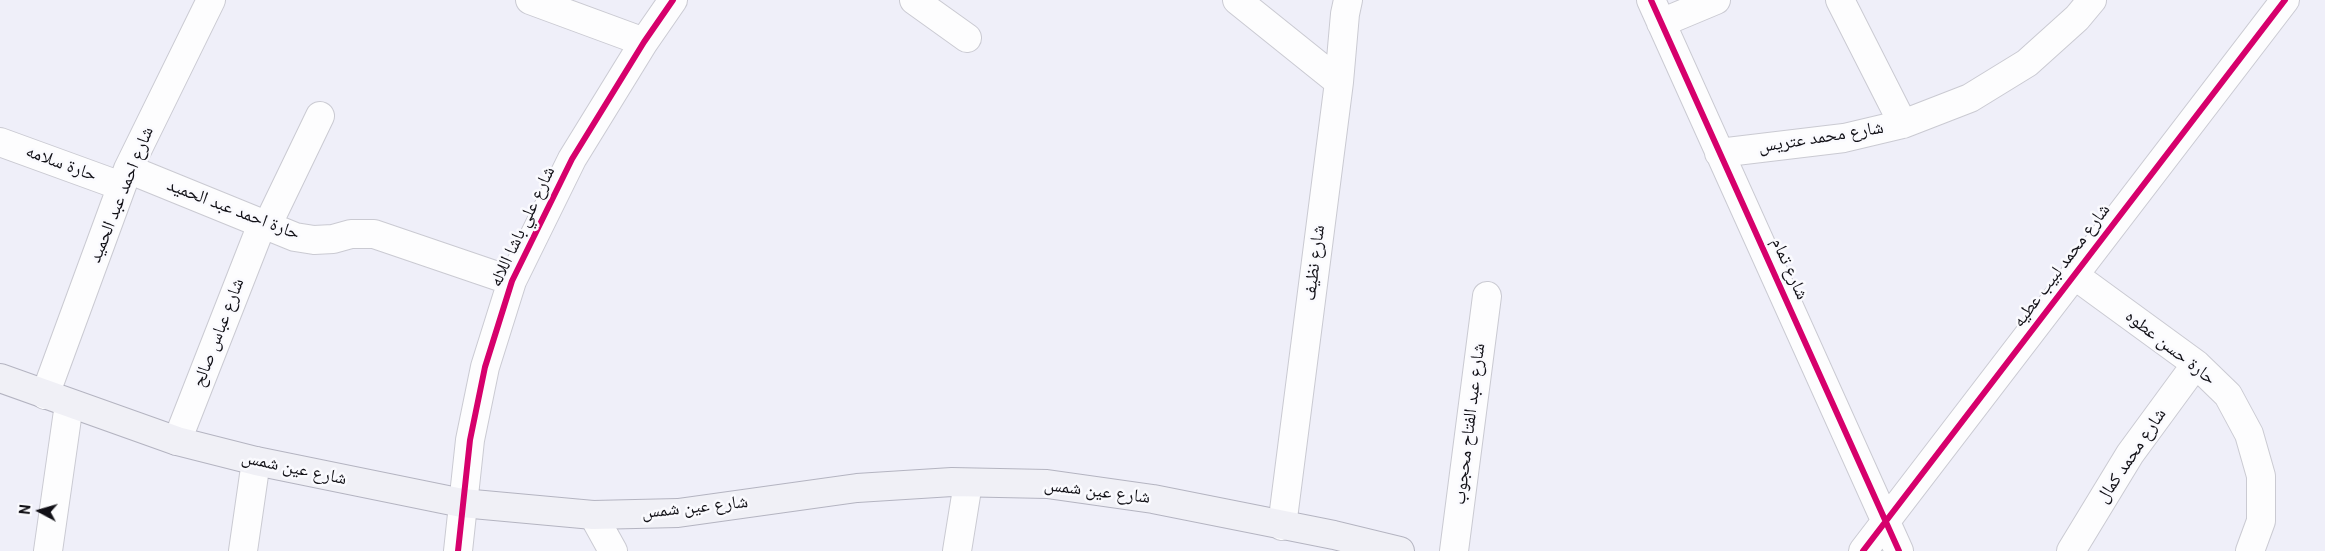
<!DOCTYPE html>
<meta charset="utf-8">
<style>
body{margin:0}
#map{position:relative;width:2325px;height:551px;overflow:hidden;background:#efeff9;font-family:Roboto,sans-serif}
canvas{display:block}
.north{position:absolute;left:15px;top:486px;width:50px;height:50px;-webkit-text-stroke:4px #fafafe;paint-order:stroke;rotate:276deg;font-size:14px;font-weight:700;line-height:20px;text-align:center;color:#111016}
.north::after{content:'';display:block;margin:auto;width:18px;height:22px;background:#111016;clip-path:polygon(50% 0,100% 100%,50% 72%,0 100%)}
</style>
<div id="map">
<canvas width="2325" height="551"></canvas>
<div class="north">N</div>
</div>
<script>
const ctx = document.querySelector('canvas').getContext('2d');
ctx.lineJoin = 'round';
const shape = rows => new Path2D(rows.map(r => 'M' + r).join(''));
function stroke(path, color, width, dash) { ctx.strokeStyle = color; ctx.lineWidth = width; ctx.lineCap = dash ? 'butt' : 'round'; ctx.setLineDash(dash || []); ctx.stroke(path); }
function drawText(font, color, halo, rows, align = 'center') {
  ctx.font = font + ' Roboto,"Noto Naskh Arabic",sans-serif'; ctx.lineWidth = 5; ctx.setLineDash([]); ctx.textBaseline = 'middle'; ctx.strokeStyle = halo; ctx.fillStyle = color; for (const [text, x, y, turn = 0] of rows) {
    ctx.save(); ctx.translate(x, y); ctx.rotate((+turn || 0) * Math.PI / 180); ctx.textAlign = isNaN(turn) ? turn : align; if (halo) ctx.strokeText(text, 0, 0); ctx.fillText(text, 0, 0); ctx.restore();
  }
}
const minor = shape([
 [530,0,644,42],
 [914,0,967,38],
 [1237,0,1339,82],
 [1651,0,1899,551],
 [1840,0,1903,124],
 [1661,23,1716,0],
 [0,142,121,186],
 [1719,153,1844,138,1903,124,1970,98,2027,63,2077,18,2092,0],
 [128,169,295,237,314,240,333,239,351,234,374,234,512,281],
 [267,226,320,116],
 [2074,275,2196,364,2228,395,2249,434,2261,476,2261,521,2250,551],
 [45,395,128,169,211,0],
 [177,441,262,224],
 [593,515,613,551],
 [1282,526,1339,82,1345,14,1348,0],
 [48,551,69,404],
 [243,551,256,461],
 [458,551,470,440,485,367,512,281,572,159,644,42,673,0],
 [957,551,968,483],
 [1454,551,1487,296],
 [1863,551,2285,0],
 [2071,551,2130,454,2196,364]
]);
const major = shape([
 [0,378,177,441,256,461,462,503,593,515,678,513,857,488,952,482,1047,484,1153,499,1334,535,1400,551]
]);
const cycleway = shape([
 [1651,0,1899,551],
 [458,551,470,440,485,367,512,281,572,159,644,42,673,0],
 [1863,551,2285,0]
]);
const streetNames = [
 ["شارع محمد عتريس",1821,138,-9],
 ["حارة سلامه",61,164,20],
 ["شارع احمد عبد الحميد",122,195,-68],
 ["حارة احمد عبد الحميد",233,210,21],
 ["شارع علي باشا اللاله",523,227,-65],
 ["شارع نظيف",1315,263,-83],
 ["شارع محمد لبيب عطيه",2062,266,-53],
 ["شارع تمام",1789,269,66],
 ["شارع عباس صالح",219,333,-69],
 ["حارة حسن عطوه",2170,348,38],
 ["شارع عبد الفتاح محجوب",1470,424,-83],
 ["شارع محمد كمال",2132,456,-56],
 ["شارع عين شمس",294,469,12],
 ["شارع عين شمس",1097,492,7],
 ["شارع عين شمس",695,508,-6]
];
stroke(minor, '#cacad2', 30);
stroke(major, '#b4b4c1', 30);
stroke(minor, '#fdfdfe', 28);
stroke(major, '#f0f0f6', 28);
stroke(cycleway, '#d6006c', 6);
drawText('18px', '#111016', '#fafafe', streetNames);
</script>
